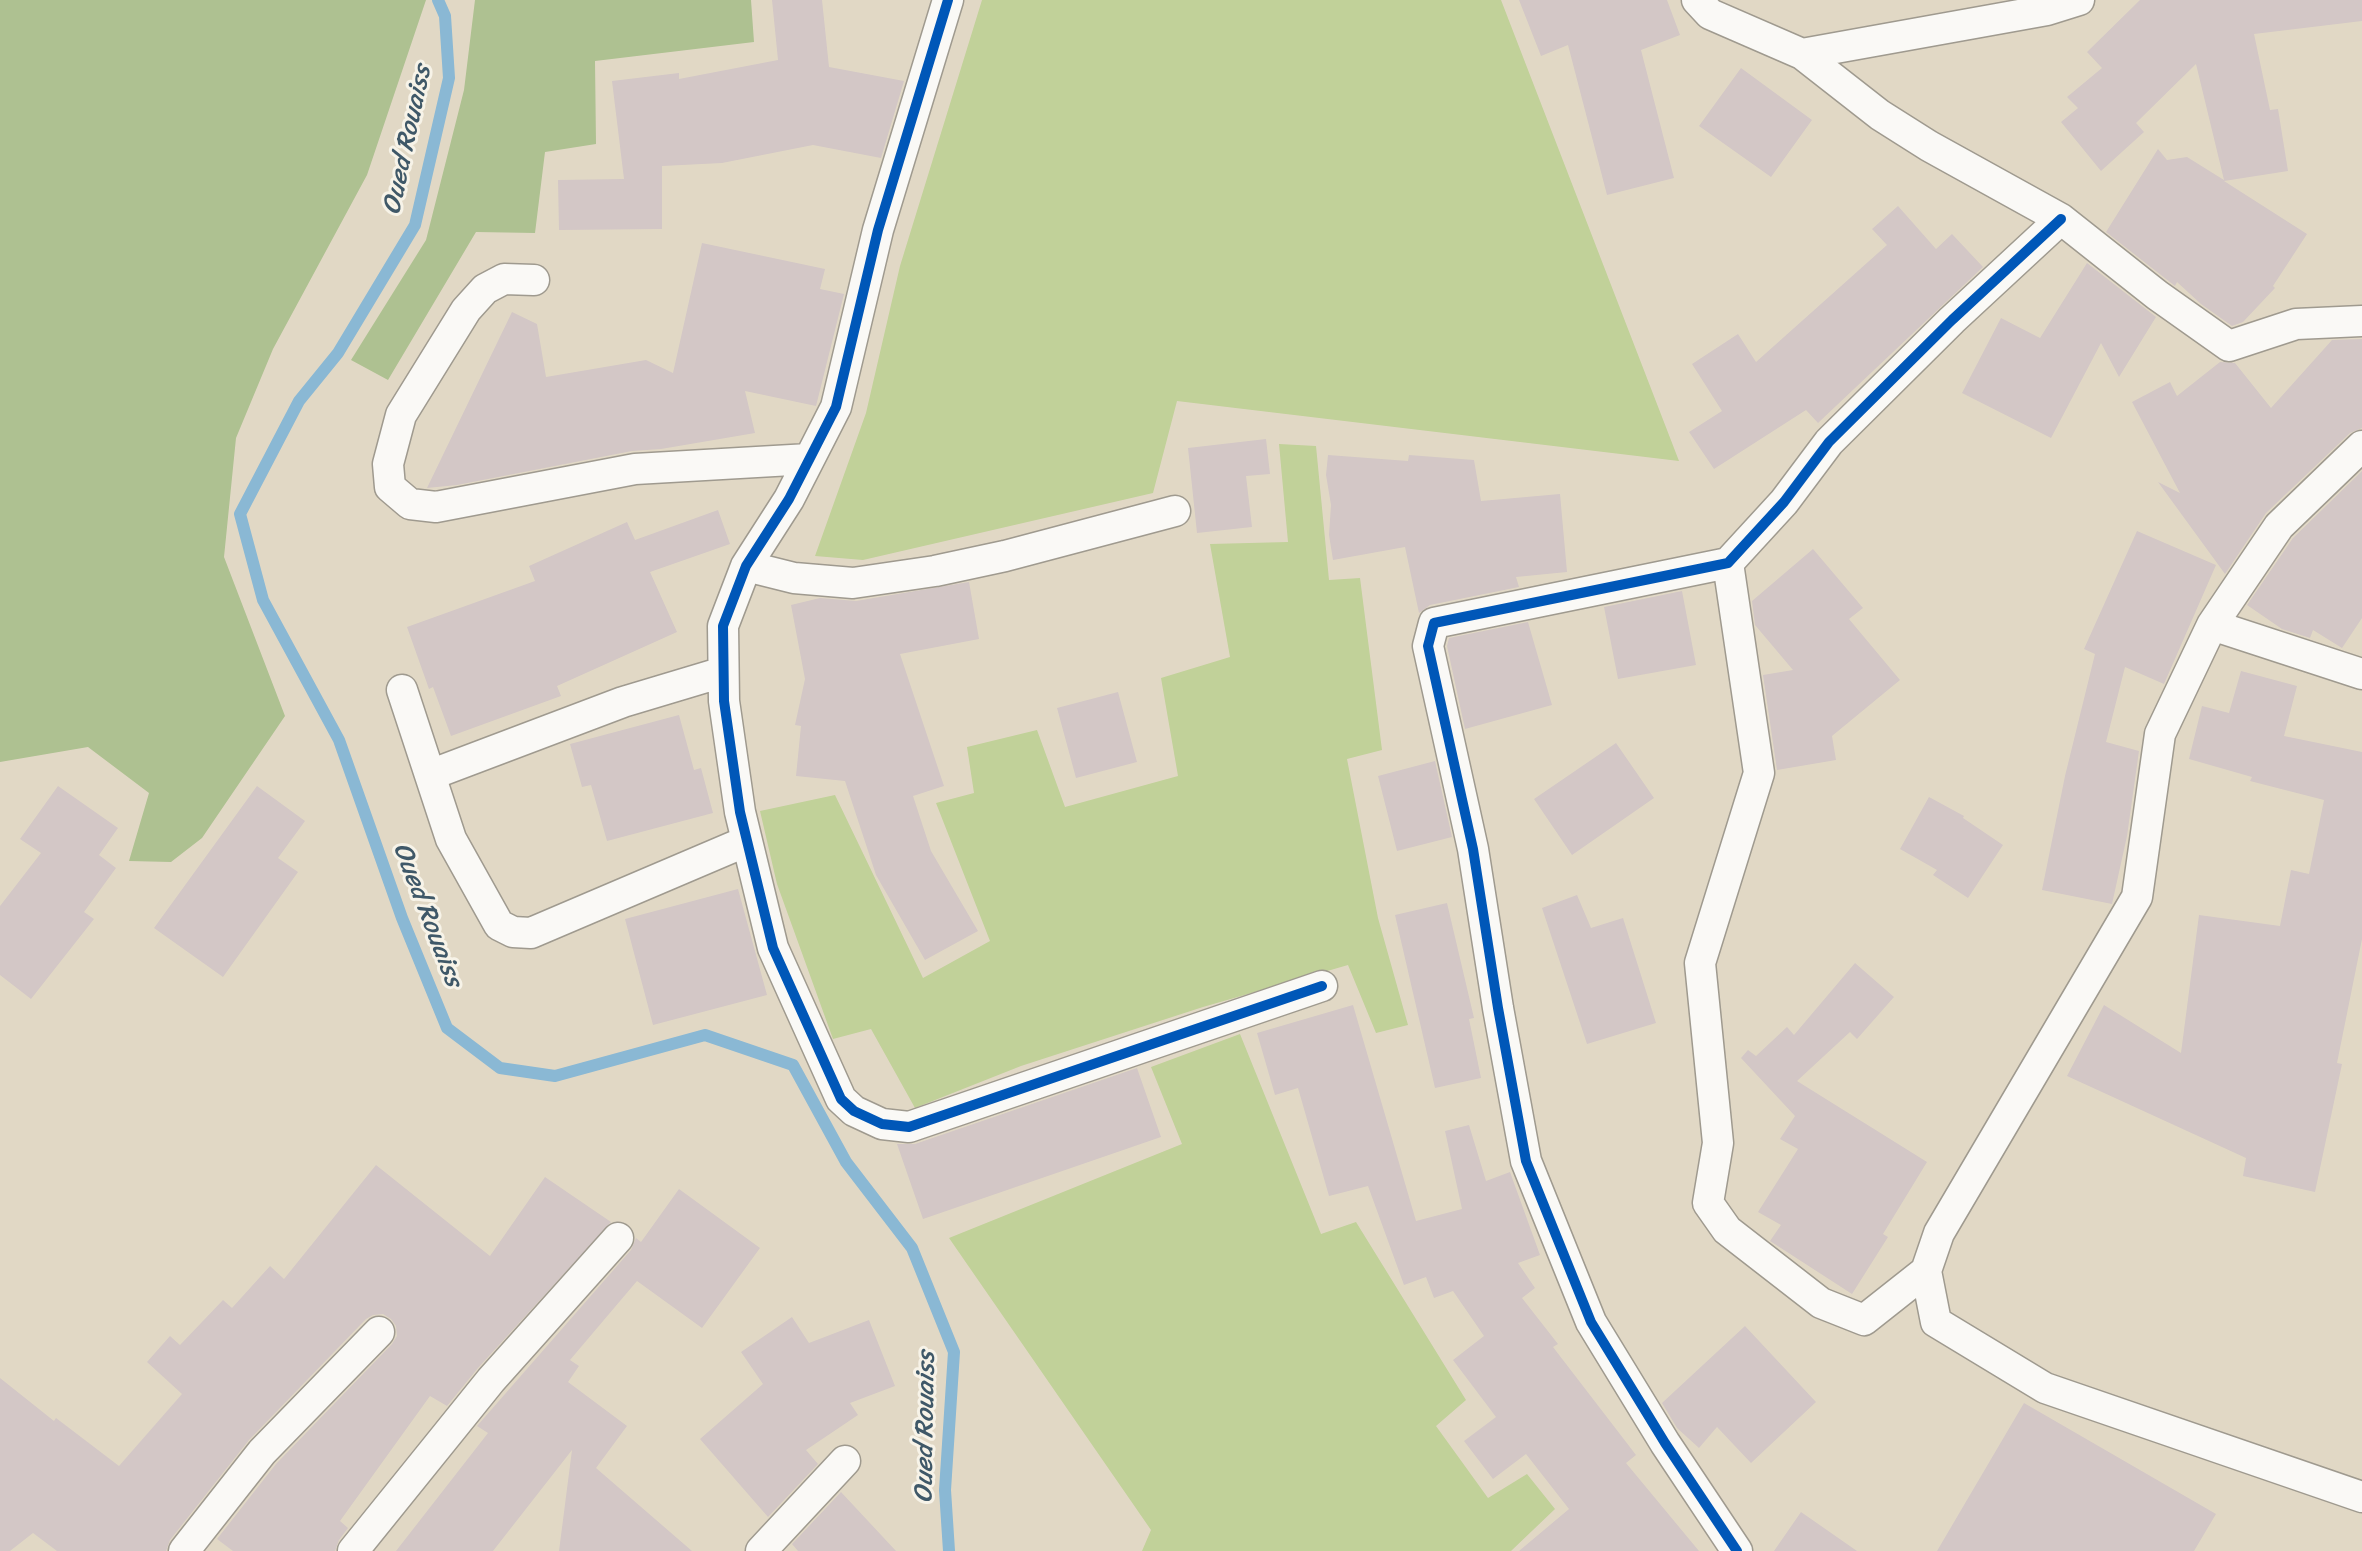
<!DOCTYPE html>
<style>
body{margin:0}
canvas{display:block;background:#e1d8c5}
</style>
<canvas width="2362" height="1551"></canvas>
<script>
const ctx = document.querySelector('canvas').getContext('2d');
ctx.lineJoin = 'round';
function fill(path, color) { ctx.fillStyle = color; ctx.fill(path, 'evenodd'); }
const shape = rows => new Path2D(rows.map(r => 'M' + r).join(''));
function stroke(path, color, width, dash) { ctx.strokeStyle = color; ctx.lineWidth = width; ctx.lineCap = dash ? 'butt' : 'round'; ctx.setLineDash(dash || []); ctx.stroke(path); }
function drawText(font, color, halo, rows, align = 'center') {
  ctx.font = font + ' Sriracha,sans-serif'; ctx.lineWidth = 6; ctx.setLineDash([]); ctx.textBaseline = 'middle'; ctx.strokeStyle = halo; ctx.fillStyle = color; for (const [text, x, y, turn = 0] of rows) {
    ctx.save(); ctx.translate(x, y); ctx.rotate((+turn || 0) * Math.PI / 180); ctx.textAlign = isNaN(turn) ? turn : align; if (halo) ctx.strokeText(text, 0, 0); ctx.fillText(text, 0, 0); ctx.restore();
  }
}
const green = shape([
 [982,0,1501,0,1679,461,1177,401,1153,493,863,560,815,556,866,413,900,266],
 [1279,444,1316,446,1329,580,1360,578,1382,750,1347,759,1378,918,1408,1025,1376,1033,1348,965,1203,1007,1021,1066,915,1108,871,1029,833,1039,777,884,760,811,835,795,923,978,990,941,936,803,974,793,967,747,1037,730,1065,807,1178,776,1161,678,1230,657,1210,544,1288,542],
 [1240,1034,1321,1234,1356,1222,1466,1400,1436,1426,1488,1498,1527,1474,1555,1509,1511,1551,1142,1551,1151,1530,949,1238,1182,1144,1151,1067]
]);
const forest = shape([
 [0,0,426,0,367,175,273,349,236,438,224,557,285,716,202,838,171,862,129,861,149,793,88,747,0,762],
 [475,0,751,0,754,42,595,61,596,144,545,152,535,233,476,232,388,380,351,360,426,240,464,90]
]);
const stream = shape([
 [438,0,445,16,449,78,415,225,338,353,299,401,240,514,263,600,339,740,402,918,447,1028,500,1068,555,1076,705,1035,793,1065,846,1162,912,1248,954,1352,945,1490,949,1551]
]);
const building = shape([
 [772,0,822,0,829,67,904,81,881,158,813,145,722,163,662,166,662,229,559,230,558,180,624,179,612,81,679,73,679,79,778,60],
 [1519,0,1667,0,1680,35,1641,50,1674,178,1607,195,1568,45,1541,56],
 [2140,0,2362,0,2362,21,2254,34,2270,110,2278,109,2288,171,2224,181,2307,234,2273,286,2275,288,2243,322,2232,326,2201,304,2177,282,2175,286,2106,232,2158,149,2167,160,2187,157,2224,180,2196,64,2136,123,2144,132,2101,171,2061,122,2078,108,2067,97,2102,68,2087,52],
 [1741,68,1812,120,1771,177,1699,126],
 [1898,206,1936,249,1952,234,1983,267,1818,423,1806,410,1714,469,1689,432,1722,411,1692,364,1738,334,1756,362,1887,245,1872,229],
 [702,243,825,269,820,289,844,294,816,406,745,391,755,433,661,449,632,451,457,485,427,488,512,312,537,324,546,377,646,360,673,373],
 [2087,263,2156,317,2119,377,2101,343,2051,438,1962,393,2001,318,2040,338],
 [2362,339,2362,428,2350,433,2266,513,2225,574,2158,482,2180,493,2132,402,2170,382,2177,396,2220,362,2235,363,2271,408,2332,340],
 [1266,439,1270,474,1246,476,1252,527,1197,533,1188,448],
 [1328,455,1408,461,1409,455,1474,460,1481,501,1560,494,1567,572,1516,577,1519,587,1430,605,1419,613,1405,547,1333,560,1329,535,1331,505,1326,475],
 [2362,471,2362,618,2342,648,2313,630,2310,638,2282,629,2247,605,2293,538],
 [718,510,730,544,650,572,677,632,557,686,561,696,451,736,433,687,429,689,407,627,535,581,529,566,627,522,635,540],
 [2137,531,2216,565,2164,684,2125,667,2106,742,2139,751,2127,836,2112,904,2042,890,2065,776,2095,654,2084,649],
 [1813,549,1863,608,1849,619,1900,680,1832,736,1836,760,1777,770,1763,675,1793,670,1755,625,1752,601],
 [969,582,979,639,900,654,944,786,913,796,931,851,978,931,925,960,876,875,845,781,796,776,801,726,795,725,805,679,791,605,820,598,856,601],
 [1682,591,1696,665,1618,679,1604,607],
 [1528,622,1552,705,1465,729,1447,646,1449,638],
 [2241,671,2297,686,2284,736,2362,752,2362,939,2337,1063,2342,1064,2315,1192,2243,1176,2246,1158,2067,1076,2104,1005,2181,1053,2199,915,2280,926,2291,870,2309,874,2324,800,2250,781,2252,777,2189,759,2202,706,2229,713],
 [1118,692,1137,762,1076,778,1057,708],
 [679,715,694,770,701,768,713,813,607,841,591,785,582,787,570,744],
 [1616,743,1654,798,1572,855,1534,799],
 [1435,761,1452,837,1397,851,1378,776],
 [58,786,118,828,99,855,116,868,84,912,94,919,31,999,0,975,0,906,41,853,20,839],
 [257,786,305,821,278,858,298,872,223,977,154,928],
 [1929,797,1964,816,1963,818,2003,845,1968,898,1933,875,1937,870,1900,849],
 [738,889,767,995,653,1025,625,919],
 [1577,895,1591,928,1623,918,1656,1023,1587,1044,1542,908],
 [1447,903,1474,1018,1469,1019,1481,1078,1435,1088,1395,915],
 [1855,963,1894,997,1857,1039,1850,1032,1797,1081,1927,1162,1883,1234,1888,1237,1852,1294,1770,1241,1781,1225,1758,1212,1798,1149,1780,1139,1795,1116,1741,1058,1748,1050,1756,1056,1787,1027,1794,1035],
 [1353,1005,1416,1221,1462,1209,1445,1131,1469,1125,1486,1181,1510,1172,1540,1255,1518,1263,1535,1288,1522,1298,1558,1344,1553,1347,1636,1455,1626,1463,1699,1551,1519,1551,1569,1509,1526,1454,1493,1479,1464,1441,1496,1417,1453,1360,1484,1336,1453,1291,1434,1298,1426,1277,1404,1285,1368,1186,1329,1196,1298,1088,1275,1095,1257,1033],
 [1137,1068,1161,1137,923,1219,897,1144,915,1144],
 [376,1165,490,1256,545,1177,611,1222,478,1368,447,1406,430,1396,340,1521,348,1528,339,1540,335,1551,233,1551,217,1539,276,1464,392,1344,397,1336,396,1326,391,1319,383,1314,373,1315,366,1319,249,1440,170,1540,166,1551,57,1551,33,1533,10,1551,0,1551,0,1378,54,1421,56,1418,119,1466,182,1394,147,1362,170,1336,180,1345,223,1300,232,1308,270,1266,284,1279],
 [679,1189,760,1248,702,1328,637,1281,570,1360,579,1366,568,1382,627,1426,596,1468,692,1551,559,1551,572,1450,493,1551,396,1551,488,1433,477,1426,631,1250,636,1238,641,1242],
 [792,1317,809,1343,869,1320,895,1386,850,1403,858,1415,806,1450,818,1464,768,1517,700,1439,763,1384,741,1352],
 [1745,1326,1816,1402,1751,1463,1717,1427,1699,1448,1677,1428,1662,1403],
 [2024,1403,2216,1514,2194,1551,1937,1551],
 [841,1492,896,1551,798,1551,792,1544],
 [1801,1512,1857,1551,1774,1551]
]);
const minor = shape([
 [948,0,878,230,836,407,789,499,746,566,723,626,724,701,740,812,773,948,841,1099,854,1111,882,1124,909,1127,1322,986],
 [1697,0,1710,14,1802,54,1880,115,1929,146,2061,219,2157,295,2229,346,2296,324,2362,321],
 [1802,54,2047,10,2079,0],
 [534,280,504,279,485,289,466,310,401,415,388,464,390,487,410,504,436,507,635,469,809,459],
 [2362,446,2279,526,2212,625,2160,734,2137,897,1939,1233,1926,1271,1936,1322,2045,1388,2362,1497],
 [1728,563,1759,773,1700,963,1718,1143,1708,1203,1727,1230,1821,1303,1864,1320,1926,1271],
 [746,566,794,578,853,583,935,571,1005,556,1175,511],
 [2212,625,2362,674],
 [402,690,451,839,499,925,513,932,531,933,747,841],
 [430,775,623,702,723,672],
 [184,1551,262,1452,379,1332],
 [353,1551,491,1380,618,1238],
 [761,1551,845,1461],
 [1737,1551,1665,1443,1591,1322,1526,1161,1498,1008,1473,849,1428,646,1434,623,1728,563,1784,502,1829,442,1952,320,2061,219]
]);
const cycleway = shape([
 [948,0,878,230,836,407,789,499,746,566,723,626,724,701,740,812,773,948,841,1099,854,1111,882,1124,909,1127,1322,986],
 [1737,1551,1665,1443,1591,1322,1526,1161,1498,1008,1473,849,1428,646,1434,623,1728,563,1784,502,1829,442,1952,320,2061,219]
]);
const waterNames = [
 ["Oued Rouaiss",408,140,-78],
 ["Oued Rouaiss",427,915,69],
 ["Oued Rouaiss",926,1427,-89]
];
fill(green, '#c1d199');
fill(forest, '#aec191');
stroke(stream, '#8ab8d4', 12);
fill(building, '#d3c7c6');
stroke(minor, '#9f9a8f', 33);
stroke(minor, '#faf9f6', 30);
stroke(cycleway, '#0057b8', 10);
drawText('italic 26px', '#3f5868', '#f7f3e8', waterNames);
</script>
